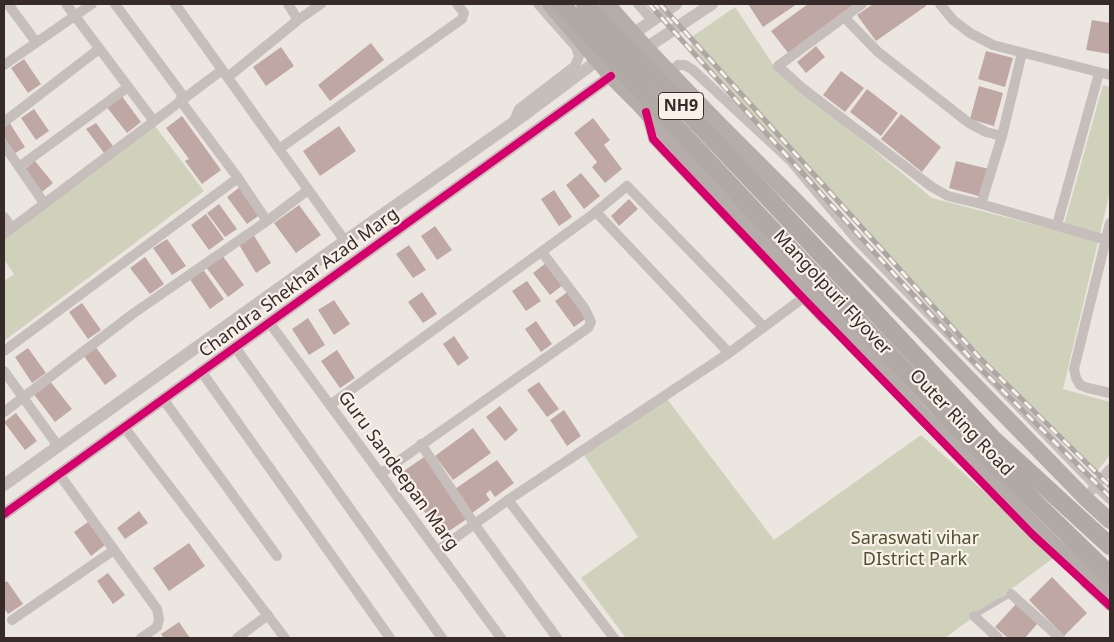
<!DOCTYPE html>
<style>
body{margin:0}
#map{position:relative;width:1114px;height:642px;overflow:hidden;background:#ece6e1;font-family:"Noto Sans",sans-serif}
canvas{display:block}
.frame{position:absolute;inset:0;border:5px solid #362b28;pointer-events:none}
</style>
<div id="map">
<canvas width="1114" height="642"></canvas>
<div class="frame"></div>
</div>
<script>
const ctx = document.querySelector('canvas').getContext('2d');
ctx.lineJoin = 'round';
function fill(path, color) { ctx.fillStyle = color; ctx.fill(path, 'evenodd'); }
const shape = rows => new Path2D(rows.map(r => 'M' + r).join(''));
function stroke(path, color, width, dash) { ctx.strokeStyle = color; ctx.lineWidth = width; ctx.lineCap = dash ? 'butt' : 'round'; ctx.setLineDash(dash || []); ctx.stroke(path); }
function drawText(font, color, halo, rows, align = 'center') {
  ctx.font = font + ' "Noto Sans",sans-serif'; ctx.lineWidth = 4.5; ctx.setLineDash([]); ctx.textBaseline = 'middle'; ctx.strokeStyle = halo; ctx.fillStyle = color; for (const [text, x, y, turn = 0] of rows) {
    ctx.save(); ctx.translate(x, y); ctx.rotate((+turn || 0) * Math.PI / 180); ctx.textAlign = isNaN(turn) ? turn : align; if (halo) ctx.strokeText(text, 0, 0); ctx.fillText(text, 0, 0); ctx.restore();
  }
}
const green = shape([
 [735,7,776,69,932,198,1062,232,1103,85,1110,87,1110,191,1063,389,1110,402,1110,455,1094,475,690,50,693,36],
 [155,126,204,191,4,341,4,281,14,274,4,260,4,239],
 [664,395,774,540,921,435,1056,556,945,638,626,638,581,578,638,537,584,455]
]);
const building = shape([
 [748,4,797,4,763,27],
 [808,4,854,4,789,54,771,31],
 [873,4,925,4,926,6,876,41,857,15],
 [1092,20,1110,23,1110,54,1086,50],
 [371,43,384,60,330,101,318,85],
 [816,46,825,57,806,73,797,62],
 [281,47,294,66,266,86,253,67],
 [986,51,1013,58,1005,87,978,79],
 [24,59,41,84,28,93,11,68],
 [841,71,864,88,845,112,823,95],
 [979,86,1003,93,994,126,970,119],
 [867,89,898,113,881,136,850,112],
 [121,95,141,122,127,133,106,106],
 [34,109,49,131,36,140,21,118],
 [901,114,941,147,922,172,881,139],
 [182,116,221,170,202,184,185,161,189,159,166,128],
 [593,118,610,140,604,145,622,169,605,183,592,167,597,162,574,133],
 [9,122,25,147,14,154,4,137,4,125],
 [96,123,113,146,104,153,86,129],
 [339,126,356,151,320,176,303,151],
 [35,161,53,183,42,192,24,170],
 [956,161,989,169,982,197,949,188],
 [581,173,600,196,584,209,566,185],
 [241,186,261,214,247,224,227,197],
 [554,190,572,217,559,226,541,199],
 [629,199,638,209,619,226,611,216],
 [219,204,237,229,225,237,207,213],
 [299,205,321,235,296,253,274,223],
 [206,214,224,239,209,250,191,225],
 [435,226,452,250,437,260,421,236],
 [253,234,271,263,256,273,238,243],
 [167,239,186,266,172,275,153,248],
 [409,245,426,270,413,278,396,254],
 [222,255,244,285,228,297,206,267],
 [145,257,164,284,150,294,130,268],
 [546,263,563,285,550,295,533,273],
 [202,268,224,299,210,309,189,278],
 [527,281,541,301,526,311,512,291],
 [569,291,588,317,574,327,555,301],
 [422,292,437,314,423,323,408,302],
 [334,300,350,324,334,335,318,310],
 [82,303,101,330,88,339,69,312],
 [308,318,325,345,309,355,292,329],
 [536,321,552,344,541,352,525,329],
 [454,336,469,358,458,366,443,344],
 [95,346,117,376,105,385,83,355],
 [28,348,46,373,32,383,15,357],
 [337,350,355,378,340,388,321,361],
 [49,380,72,409,55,422,32,392],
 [539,382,559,409,547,417,527,390],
 [500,406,518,430,505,441,486,417],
 [564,410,581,436,567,446,550,420],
 [16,413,37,441,25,450,4,422],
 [473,428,491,453,453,480,435,456],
 [424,457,468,518,442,536,398,475],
 [497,460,514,483,495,497,490,490,486,494,490,500,472,513,455,489],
 [139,511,148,523,125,539,117,528],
 [88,522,105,545,91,556,74,532],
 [189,543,205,566,169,591,153,568],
 [108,573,125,595,113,604,97,581],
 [1052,577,1087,613,1064,636,1029,600],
 [7,581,23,604,8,614,4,608,4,583],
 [1016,604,1038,623,1025,638,1008,638,995,627],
 [179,622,190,638,164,638,161,634]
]);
const service = shape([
 [974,616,1011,594]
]);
const minor = shape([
 [8,4,36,42],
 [66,4,153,120],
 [115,4,184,97],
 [175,4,345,241],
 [288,4,298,20,321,4],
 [638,4,653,21],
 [862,4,778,66,801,87,932,187,948,196,981,204,1110,241],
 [940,4,953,20,970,33,993,45,1110,75],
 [844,17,878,52,969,123,986,132,1002,136],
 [4,65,92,4],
 [670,73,678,65,685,65,693,70,790,160,857,240,1096,486,1110,499],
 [228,77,298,20],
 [647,117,653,139,825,321],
 [4,122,99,49],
 [513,123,519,109,575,66,579,56,576,47,538,4],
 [4,145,44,203],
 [279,149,462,19,464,13,457,4],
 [19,167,128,87],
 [981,204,1002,136,1022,53],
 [596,212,729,353],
 [4,217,12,228],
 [267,221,308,190],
 [1110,223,1074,369,1076,378,1080,385,1088,388,1110,393],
 [1057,225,1099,73],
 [4,234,222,70],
 [269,322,501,638],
 [235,347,442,638],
 [4,351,238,178,180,100],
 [4,371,58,446],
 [201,371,390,638],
 [163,399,277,556],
 [330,405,592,215,627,186,764,327],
 [4,412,134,313,267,221,238,178],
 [124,427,285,638],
 [421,444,475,525,557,638],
 [59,474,157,609,159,619,157,627,141,638],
 [380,474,588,328,591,322,585,309,542,252],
 [1092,490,1110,469],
 [508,500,614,638],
 [437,551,508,500,729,353,803,298],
 [1085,583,1110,606],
 [1011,594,1060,638],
 [974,616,998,638],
 [12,620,114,550],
 [237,638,268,615]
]);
const tertiary = shape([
 [633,34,676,4],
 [646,48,712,4],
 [4,485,345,241,527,113,598,60],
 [4,514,611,76]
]);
const primary = shape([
 [550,4,611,76,637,102,753,231,925,418,1053,544,1110,594],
 [607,4,646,48,720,125,795,200,1085,498,1110,521]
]);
const trunk = shape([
 [778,208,993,439,1110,546],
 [764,221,959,429,1110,575]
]);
const rail = shape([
 [649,4,973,361,1110,497],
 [660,4,978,356,1110,486]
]);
const trunkBridge = shape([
 [561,4,764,221],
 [585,4,778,208]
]);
const cycleway = shape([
 [646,112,653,139,666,153,803,298,1033,535,1110,606],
 [4,514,611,76]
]);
const shields = [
 [681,106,45]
];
const shieldNames = [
 ["NH9",681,106]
];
const streetNames = [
 ["Chandra Shekhar Azad Marg",299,283,-36],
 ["Mangolpuri Flyover",832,293,47],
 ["Outer Ring Road",961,423,46],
 ["Guru Sandeepan Marg",398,471,54]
];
const parkNames = [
 ["Saraswati vihar",915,539],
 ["DIstrict Park",915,560]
];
fill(green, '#cfd1bb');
fill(building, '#bfa8a3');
stroke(service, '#c5beba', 5);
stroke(minor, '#c5beba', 10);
stroke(tertiary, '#c5beba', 12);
stroke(primary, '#b5ada9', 16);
stroke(trunk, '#b0a9a4', 18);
stroke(rail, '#ada7a4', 5);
stroke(rail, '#f9f0e9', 3, [9]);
stroke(trunkBridge, '#b0a9a4', 18);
stroke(cycleway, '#d6006c', 8);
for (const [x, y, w] of shields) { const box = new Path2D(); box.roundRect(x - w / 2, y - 13.5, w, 27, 4); ctx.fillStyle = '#f9f0e9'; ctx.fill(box); stroke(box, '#362b28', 1); }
drawText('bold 16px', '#362b28', null, shieldNames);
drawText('18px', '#362b28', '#f9f0e9', streetNames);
drawText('18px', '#4a542d', '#f9f0e9', parkNames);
</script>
